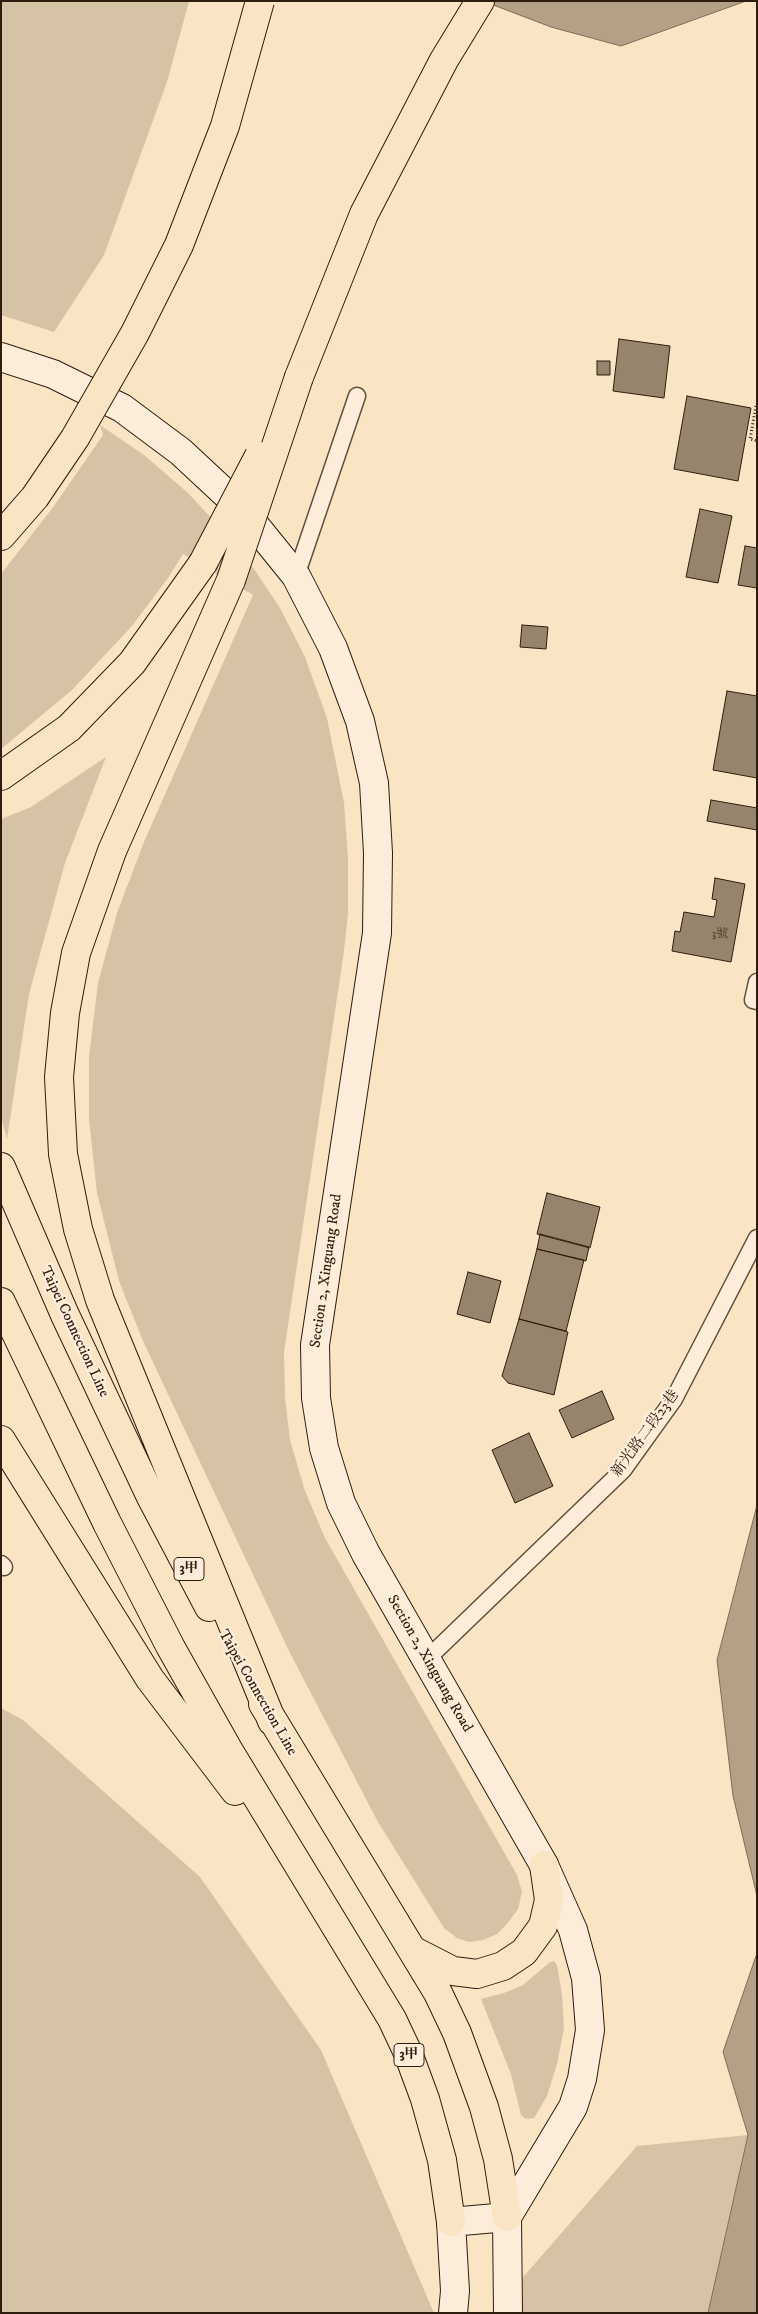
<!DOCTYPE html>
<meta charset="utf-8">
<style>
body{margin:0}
#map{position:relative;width:758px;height:2314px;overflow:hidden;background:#f9e4c4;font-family:"IM FELL DW Pica",serif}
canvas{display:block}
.frame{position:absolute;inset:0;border:2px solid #2d1d0f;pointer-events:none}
</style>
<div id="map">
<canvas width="758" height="2314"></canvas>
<div class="frame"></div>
</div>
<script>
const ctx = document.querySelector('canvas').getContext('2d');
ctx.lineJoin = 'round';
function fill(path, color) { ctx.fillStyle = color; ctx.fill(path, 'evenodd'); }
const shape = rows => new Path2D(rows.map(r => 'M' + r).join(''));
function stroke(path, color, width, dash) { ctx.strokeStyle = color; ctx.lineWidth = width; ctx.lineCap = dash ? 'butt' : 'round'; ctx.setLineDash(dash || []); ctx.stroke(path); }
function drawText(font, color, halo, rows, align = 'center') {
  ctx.font = font + ' "IM FELL DW Pica","Noto Serif TC",serif'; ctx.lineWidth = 5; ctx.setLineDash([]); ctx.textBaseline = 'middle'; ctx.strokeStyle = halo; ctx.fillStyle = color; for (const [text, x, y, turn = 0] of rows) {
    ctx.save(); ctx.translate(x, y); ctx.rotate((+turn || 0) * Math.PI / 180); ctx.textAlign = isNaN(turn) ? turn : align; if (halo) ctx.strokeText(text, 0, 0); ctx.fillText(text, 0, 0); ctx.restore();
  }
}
const green = shape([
 [1,1,189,1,167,82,104,255,54,332,1,315],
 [100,425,144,455,188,493,225,533,254,569,280,608,305,657,327,718,344,803,348,859,348,913,344,951,284,1352,285,1398,290,1440,305,1491,325,1538,517,1875,522,1892,518,1909,507,1924,497,1934,483,1940,469,1942,457,1938,444,1928,378,1822,289,1651,143,1341,119,1281,97,1193,89,1119,89,1057,98,983,117,913,144,842,253,595,183,554,168,578,132,626,72,690,1,749,1,574,54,506,103,435],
 [106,757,65,863,29,994,7,1139,1,1117,1,819,31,807],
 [1,1708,23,1720,200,1877,321,2050,434,2313,1,2313],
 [554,1961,557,1965,562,1995,564,2028,557,2064,547,2096,534,2118,526,2119,521,2115,511,2074,481,1999,504,1993,523,1985,550,1962],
 [748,2135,708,2313,492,2313,637,2146]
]);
const water = shape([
 [483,1,746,1,621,46,551,27,483,1],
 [757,1505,757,1896,733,1796,717,1660,757,1505],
 [757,1953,757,2313,708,2313,748,2135,723,2052,757,1953]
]);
const building = shape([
 [619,339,670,346,664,398,613,391,619,339],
 [597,361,610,361,610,375,597,375,597,361],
 [687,396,751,408,738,481,674,469,687,396],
 [700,509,732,516,718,583,686,577,700,509],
 [745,546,757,548,757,588,738,585,745,546],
 [522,625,548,627,546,649,520,647,522,625],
 [727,691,757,696,757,778,713,770,727,691],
 [711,800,757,808,757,830,707,821,711,800],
 [715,878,745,884,731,962,672,951,675,931,680,932,684,912,714,917,717,900,712,899,715,878],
 [547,1193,600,1207,590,1248,537,1234,547,1193],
 [540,1234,589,1247,586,1261,537,1249,540,1234],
 [537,1249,584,1260,566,1331,519,1319,537,1249],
 [468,1272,501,1281,490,1323,457,1314,468,1272],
 [519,1319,568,1332,554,1395,508,1383,502,1376,519,1319],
 [602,1391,614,1419,572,1438,559,1410,602,1391],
 [529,1433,553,1486,515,1503,492,1450,529,1433]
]);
const path = shape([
 [756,406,750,439,757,441]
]);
const lane = shape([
 [296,576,357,396],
 [757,982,753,1000,757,1001],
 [1,1564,4,1567],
 [426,1660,623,1470,674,1399,757,1238]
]);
const secondary = shape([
 [1,357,53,374,122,408,181,452,241,508,296,576,333,648,360,721,374,783,378,853,377,933,315,1345,316,1398,324,1448,341,1503,366,1554,544,1865,573,1930,586,1978,590,2030,582,2079,573,2107,507,2217],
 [507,2217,508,2313],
 [453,2313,455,2291,451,2222,507,2217]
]);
const highway = shape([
 [299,377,364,214,444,60,480,1],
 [1,536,35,497],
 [231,580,112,851,76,953,65,1013,59,1077,63,1154,78,1229,100,1300,272,1721],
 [1,776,69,728,132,663,203,563],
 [1,1167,65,1315,151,1497,209,1607],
 [1,1302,107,1523,170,1646,229,1751,392,2019,408,2053,425,2099,442,2160,451,2222],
 [1,1440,150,1679,235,1791],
 [263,1704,438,1993,457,2033,484,2107,498,2159,507,2217],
 [414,1951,453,1971,477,1974,503,1966,524,1952,543,1926,549,1900,544,1865]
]);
const highwayBridge = shape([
 [35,497,75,438,135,333,179,245,225,126,260,1],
 [203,563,259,456],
 [231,580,299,377]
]);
const numberNames = [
 ["3號",720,935]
];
const shields = [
 [189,1569,30],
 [409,2055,30]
];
const shieldNames = [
 ["3甲",189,1569],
 ["3甲",409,2055]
];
const streetNames = [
 ["Section 2, Xinguang Road",327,1271,-82],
 ["Taipei Connection Line",74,1332,65],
 ["新光路二段23巷",646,1434,-54],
 ["Section 2, Xinguang Road",429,1664,60],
 ["Taipei Connection Line",257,1693,60]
];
fill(green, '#d6c2a5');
fill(water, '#b4a086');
stroke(water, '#7e6c56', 1);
fill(building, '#97846d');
stroke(building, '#2d1d0f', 1);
stroke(lane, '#604f3c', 19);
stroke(secondary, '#2d1d0f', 30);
stroke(highway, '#2d1d0f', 30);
stroke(path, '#2d1d0f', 3, [1, 2.5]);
stroke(lane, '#fbedd9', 16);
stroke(secondary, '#fbedd9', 28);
stroke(highway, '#f9e4c4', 28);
stroke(highwayBridge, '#2d1d0f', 30, []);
stroke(highwayBridge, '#f9e4c4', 28);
drawText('12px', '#483726', null, numberNames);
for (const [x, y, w] of shields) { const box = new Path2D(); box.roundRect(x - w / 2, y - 11.5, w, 23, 4); ctx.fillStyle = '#fbedd9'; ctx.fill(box); stroke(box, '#2d1d0f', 1); }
drawText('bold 14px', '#2d1d0f', null, shieldNames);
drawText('15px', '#2d1d0f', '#fbedd9', streetNames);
</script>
